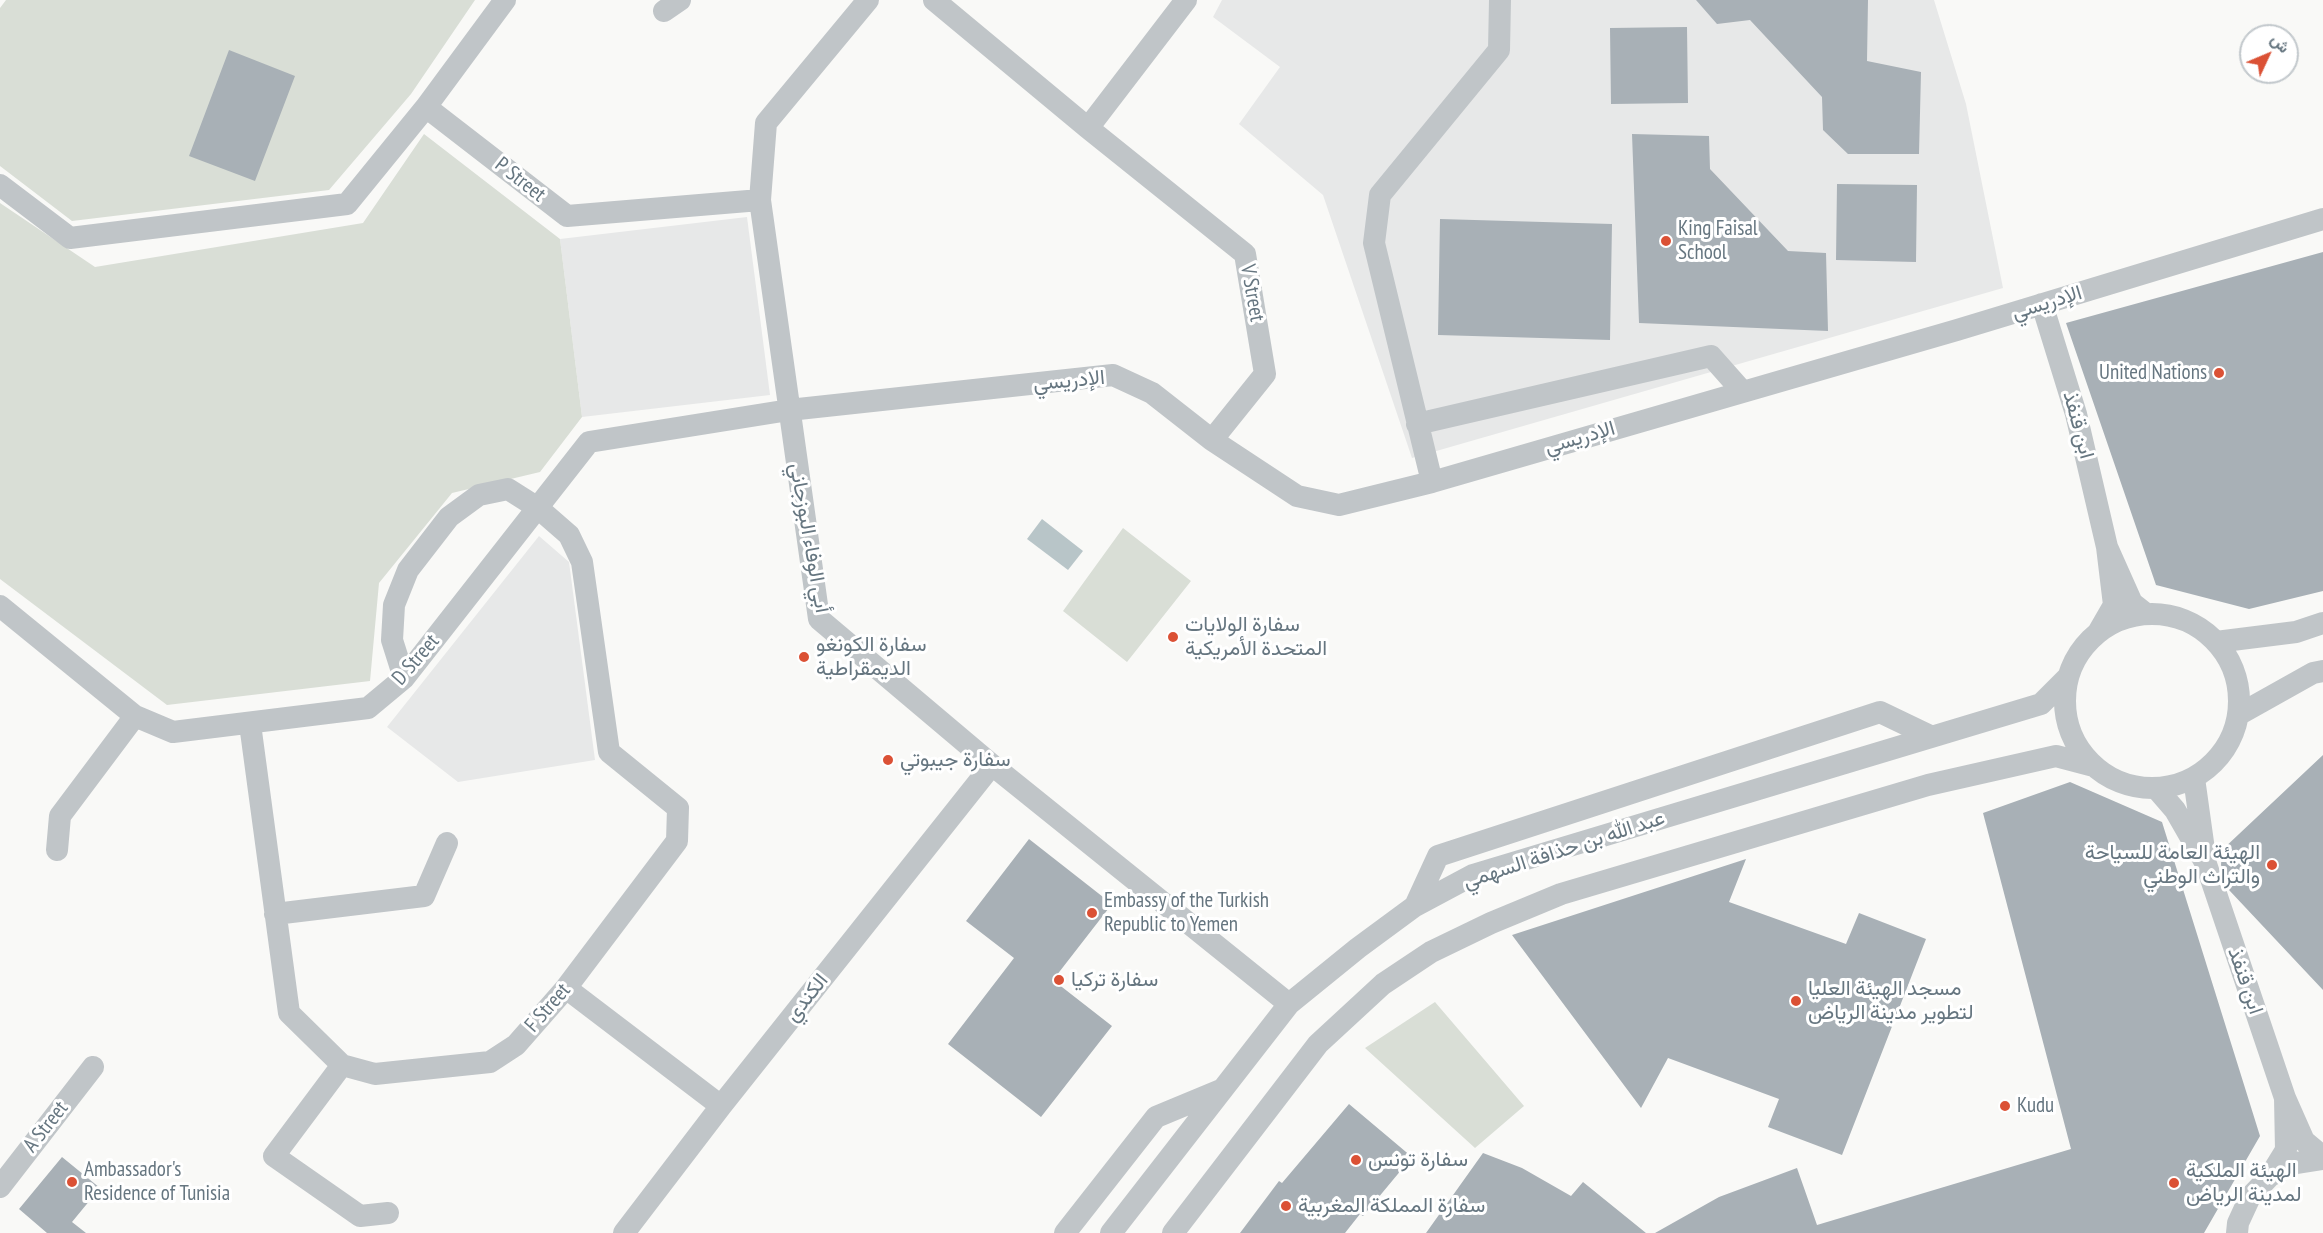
<!DOCTYPE html>
<meta charset="utf-8">
<style>
body{margin:0}
#map{position:relative;width:2323px;height:1233px;overflow:hidden;background:#f9f9f7;font-family:"PT Sans Narrow",Vazirmatn,sans-serif}
canvas{display:block}
.north{position:absolute;left:2239px;top:24px;width:60px;height:60px;box-sizing:border-box;background:#fff;border:2px solid #c2c8cc;border-radius:50%;rotate:46deg;font-size:16px;font-weight:700;line-height:24px;text-align:center;color:#667680}
.north::after{content:'';display:block;margin:auto;width:21px;height:27px;background:#db5135;clip-path:polygon(50% 0,100% 100%,50% 72%,0 100%)}
</style>
<div id="map">
<canvas width="2323" height="1233"></canvas>
<div class="north">ش</div>
</div>
<script>
const ctx = document.querySelector('canvas').getContext('2d');
ctx.lineJoin = 'round';
function fill(path, color) { ctx.fillStyle = color; ctx.fill(path, 'evenodd'); }
const shape = rows => new Path2D(rows.map(r => 'M' + r).join(''));
function stroke(path, color, width, dash) { ctx.strokeStyle = color; ctx.lineWidth = width; ctx.lineCap = dash ? 'butt' : 'round'; ctx.setLineDash(dash || []); ctx.stroke(path); }
function drawText(font, color, halo, rows, align = 'center') {
  ctx.font = font + ' "PT Sans Narrow",Vazirmatn,sans-serif'; ctx.lineWidth = 6; ctx.setLineDash([]); ctx.textBaseline = 'middle'; ctx.strokeStyle = halo; ctx.fillStyle = color; for (const [text, x, y, turn = 0] of rows) {
    ctx.save(); ctx.translate(x, y); ctx.rotate((+turn || 0) * Math.PI / 180); ctx.textAlign = isNaN(turn) ? turn : align; if (halo) ctx.strokeText(text, 0, 0); ctx.fillText(text, 0, 0); ctx.restore();
  }
}
const built = shape([
 [1222,0,1934,0,1966,104,2003,288,1412,458,1323,195,1239,124,1280,67,1213,17],
 [747,217,770,395,582,417,560,239],
 [539,536,569,562,595,760,458,782,387,727]
]);
const green = shape([
 [6,0,475,0,411,94,329,190,72,221,0,166,0,8],
 [424,134,560,239,582,417,540,472,452,493,379,583,370,681,167,705,0,579,0,203,95,267,363,223],
 [1123,528,1191,581,1127,662,1063,611],
 [1435,1002,1524,1106,1475,1148,1365,1048]
]);
const water = shape([
 [1042,519,1083,551,1068,570,1027,539]
]);
const building = shape([
 [1696,0,1868,0,1867,61,1921,72,1919,154,1848,154,1823,130,1822,97,1750,20,1717,24],
 [1687,27,1688,103,1611,104,1610,28],
 [229,50,295,76,255,181,189,156],
 [1632,134,1709,136,1710,169,1788,251,1826,253,1828,331,1639,323],
 [1837,184,1917,185,1916,262,1836,260],
 [1440,219,1612,224,1610,340,1438,335],
 [2323,252,2323,591,2249,609,2156,585,2066,323],
 [2323,755,2323,990,2229,890,2221,865,2222,850],
 [2070,782,2162,822,2260,1136,2204,1233,1655,1233,1719,1197,1797,1168,1817,1225,2071,1149,1983,813],
 [1029,839,1112,904,1053,980,1112,1026,1041,1117,948,1044,1014,958,966,921],
 [1746,859,1729,902,1846,944,1859,913,1926,939,1842,1155,1768,1127,1779,1099,1668,1058,1641,1108,1512,935],
 [1349,1104,1412,1157,1363,1216,1360,1214,1345,1233,1240,1233,1279,1181,1282,1183],
 [1483,1153,1522,1168,1571,1196,1583,1182,1646,1233,1426,1233],
 [62,1157,100,1188,72,1222,86,1233,47,1233,19,1209]
]);
const minor = shape([
 [505,0,426,107,567,216,760,200],
 [868,0,766,123,760,200,819,619,992,765,1289,1004],
 [934,0,1088,128,1245,254,1265,374,1212,440],
 [664,11,680,0],
 [1088,128,1186,0],
 [0,185,70,238,347,204,426,107],
 [2042,304,2076,414,2107,547],
 [1417,424,1711,356,1742,391],
 [1432,482,1374,243,1380,195,1499,50,1500,0],
 [0,606,135,716,173,732,368,708,404,678,589,442,789,410,1113,375,1152,393,1212,440,1297,496,1339,505,1432,482,1957,330,2323,219],
 '2065 701a87 87 0 1 1 174 0a87 87 0 1 1-174 0Z',
 [2099,631,2114,605,2107,547,2132,603,2146,614],
 [2216,642,2296,632,2323,623],
 [2238,715,2313,673,2323,671],
 [250,724,289,1013,342,1065,375,1074,490,1062,516,1045,566,988,677,841,678,808,609,752,582,562,569,535,538,508,508,489,479,495,449,517,408,570,394,605,392,640,404,678],
 [2156,788,2175,810,2206,864,2194,778],
 [57,850,60,816,135,716],
 [2206,864,2285,1098],
 [1415,906,1438,856,1880,712,1930,736],
 [275,914,424,896,447,843],
 [566,988,721,1106],
 [342,1065,274,1156,360,1216,388,1213],
 [2270,1176,2286,1150,2285,1098,2304,1141,2323,1157],
 [0,1187,93,1067],
 [624,1233,721,1106,992,765],
 [1065,1233,1156,1117,1221,1090],
 [1111,1233,1289,1004,1358,948,1415,906,1473,875,2041,704,2068,677],
 [1173,1233,1318,1044,1383,984,1431,952,1491,923,1561,894,1928,785,2056,756,2094,766],
 [2237,1233,2238,1223,2250,1197,2270,1176,2296,1163,2323,1159]
]);
const markers = [
 [1666,241,6,"#db5135"],
 [2219,373,6,"#db5135"],
 [1173,637,6,"#db5135"],
 [804,657,6,"#db5135"],
 [888,760,6,"#db5135"],
 [2272,865,6,"#db5135"],
 [1092,913,6,"#db5135"],
 [1059,980,6,"#db5135"],
 [1796,1001,6,"#db5135"],
 [2005,1106,6,"#db5135"],
 [1356,1160,6,"#db5135"],
 [72,1182,6,"#db5135"],
 [2174,1183,6,"#db5135"],
 [1286,1206,6,"#db5135"]
];
const streetNames = [
 ["P Street",520,180,38],
 ["V Street",1252,293,80],
 ["الإدريسي",2047,303,-17],
 ["الإدريسي",1069,381,-5],
 ["ابن قنفذ",2078,425,75],
 ["الإدريسي",1580,438,-16],
 ["أبي الوفاء البوزجاني",809,538,80],
 ["D Street",416,660,-49],
 ["عبد الله بن حذافة السهمي",1564,850,-18],
 ["ابن قنفذ",2245,981,71],
 ["الكندي",807,998,-51],
 ["F Street",548,1008,-49],
 ["A Street",46,1127,-52]
];
const poiNames = [
 ["King Faisal",1678,229],
 ["School",1678,253],
 ["United Nations",2207,373,"right"],
 ["سفارة الولايات",1185,625],
 ["المتحدة الأمريكية",1185,649],
 ["سفارة الكونغو",816,645],
 ["الديمقراطية",816,669],
 ["سفارة جيبوتي",900,760],
 ["الهيئة العامة للسياحة",2260,853,"right"],
 ["والتراث الوطني",2260,877,"right"],
 ["Embassy of the Turkish",1104,901],
 ["Republic to Yemen",1104,925],
 ["سفارة تركيا",1071,980],
 ["مسجد الهيئة العليا",1808,989],
 ["لتطوير مدينة الرياض",1808,1013],
 ["Kudu",2017,1106],
 ["سفارة تونس",1368,1160],
 ["Ambassador's",84,1170],
 ["Residence of Tunisia",84,1194],
 ["الهيئة الملكية",2186,1171],
 ["لمدينة الرياض",2186,1195],
 ["سفارة المملكة المغربية",1298,1206]
];
fill(built, '#e7e8e8');
fill(green, '#d9ded6');
fill(water, '#b8c5c8');
fill(building, '#a8b0b6');
stroke(minor, '#c0c5c8', 22);
for (const [x, y, r, color] of markers) { const dot = new Path2D(); dot.arc(x, y, r, 0, 2 * Math.PI); ctx.fillStyle = color; ctx.fill(dot); stroke(dot, '#fff', 2); }
drawText('21px', '#667680', '#fff', streetNames);
drawText('21px', '#667680', '#fff', poiNames, 'left');
</script>
